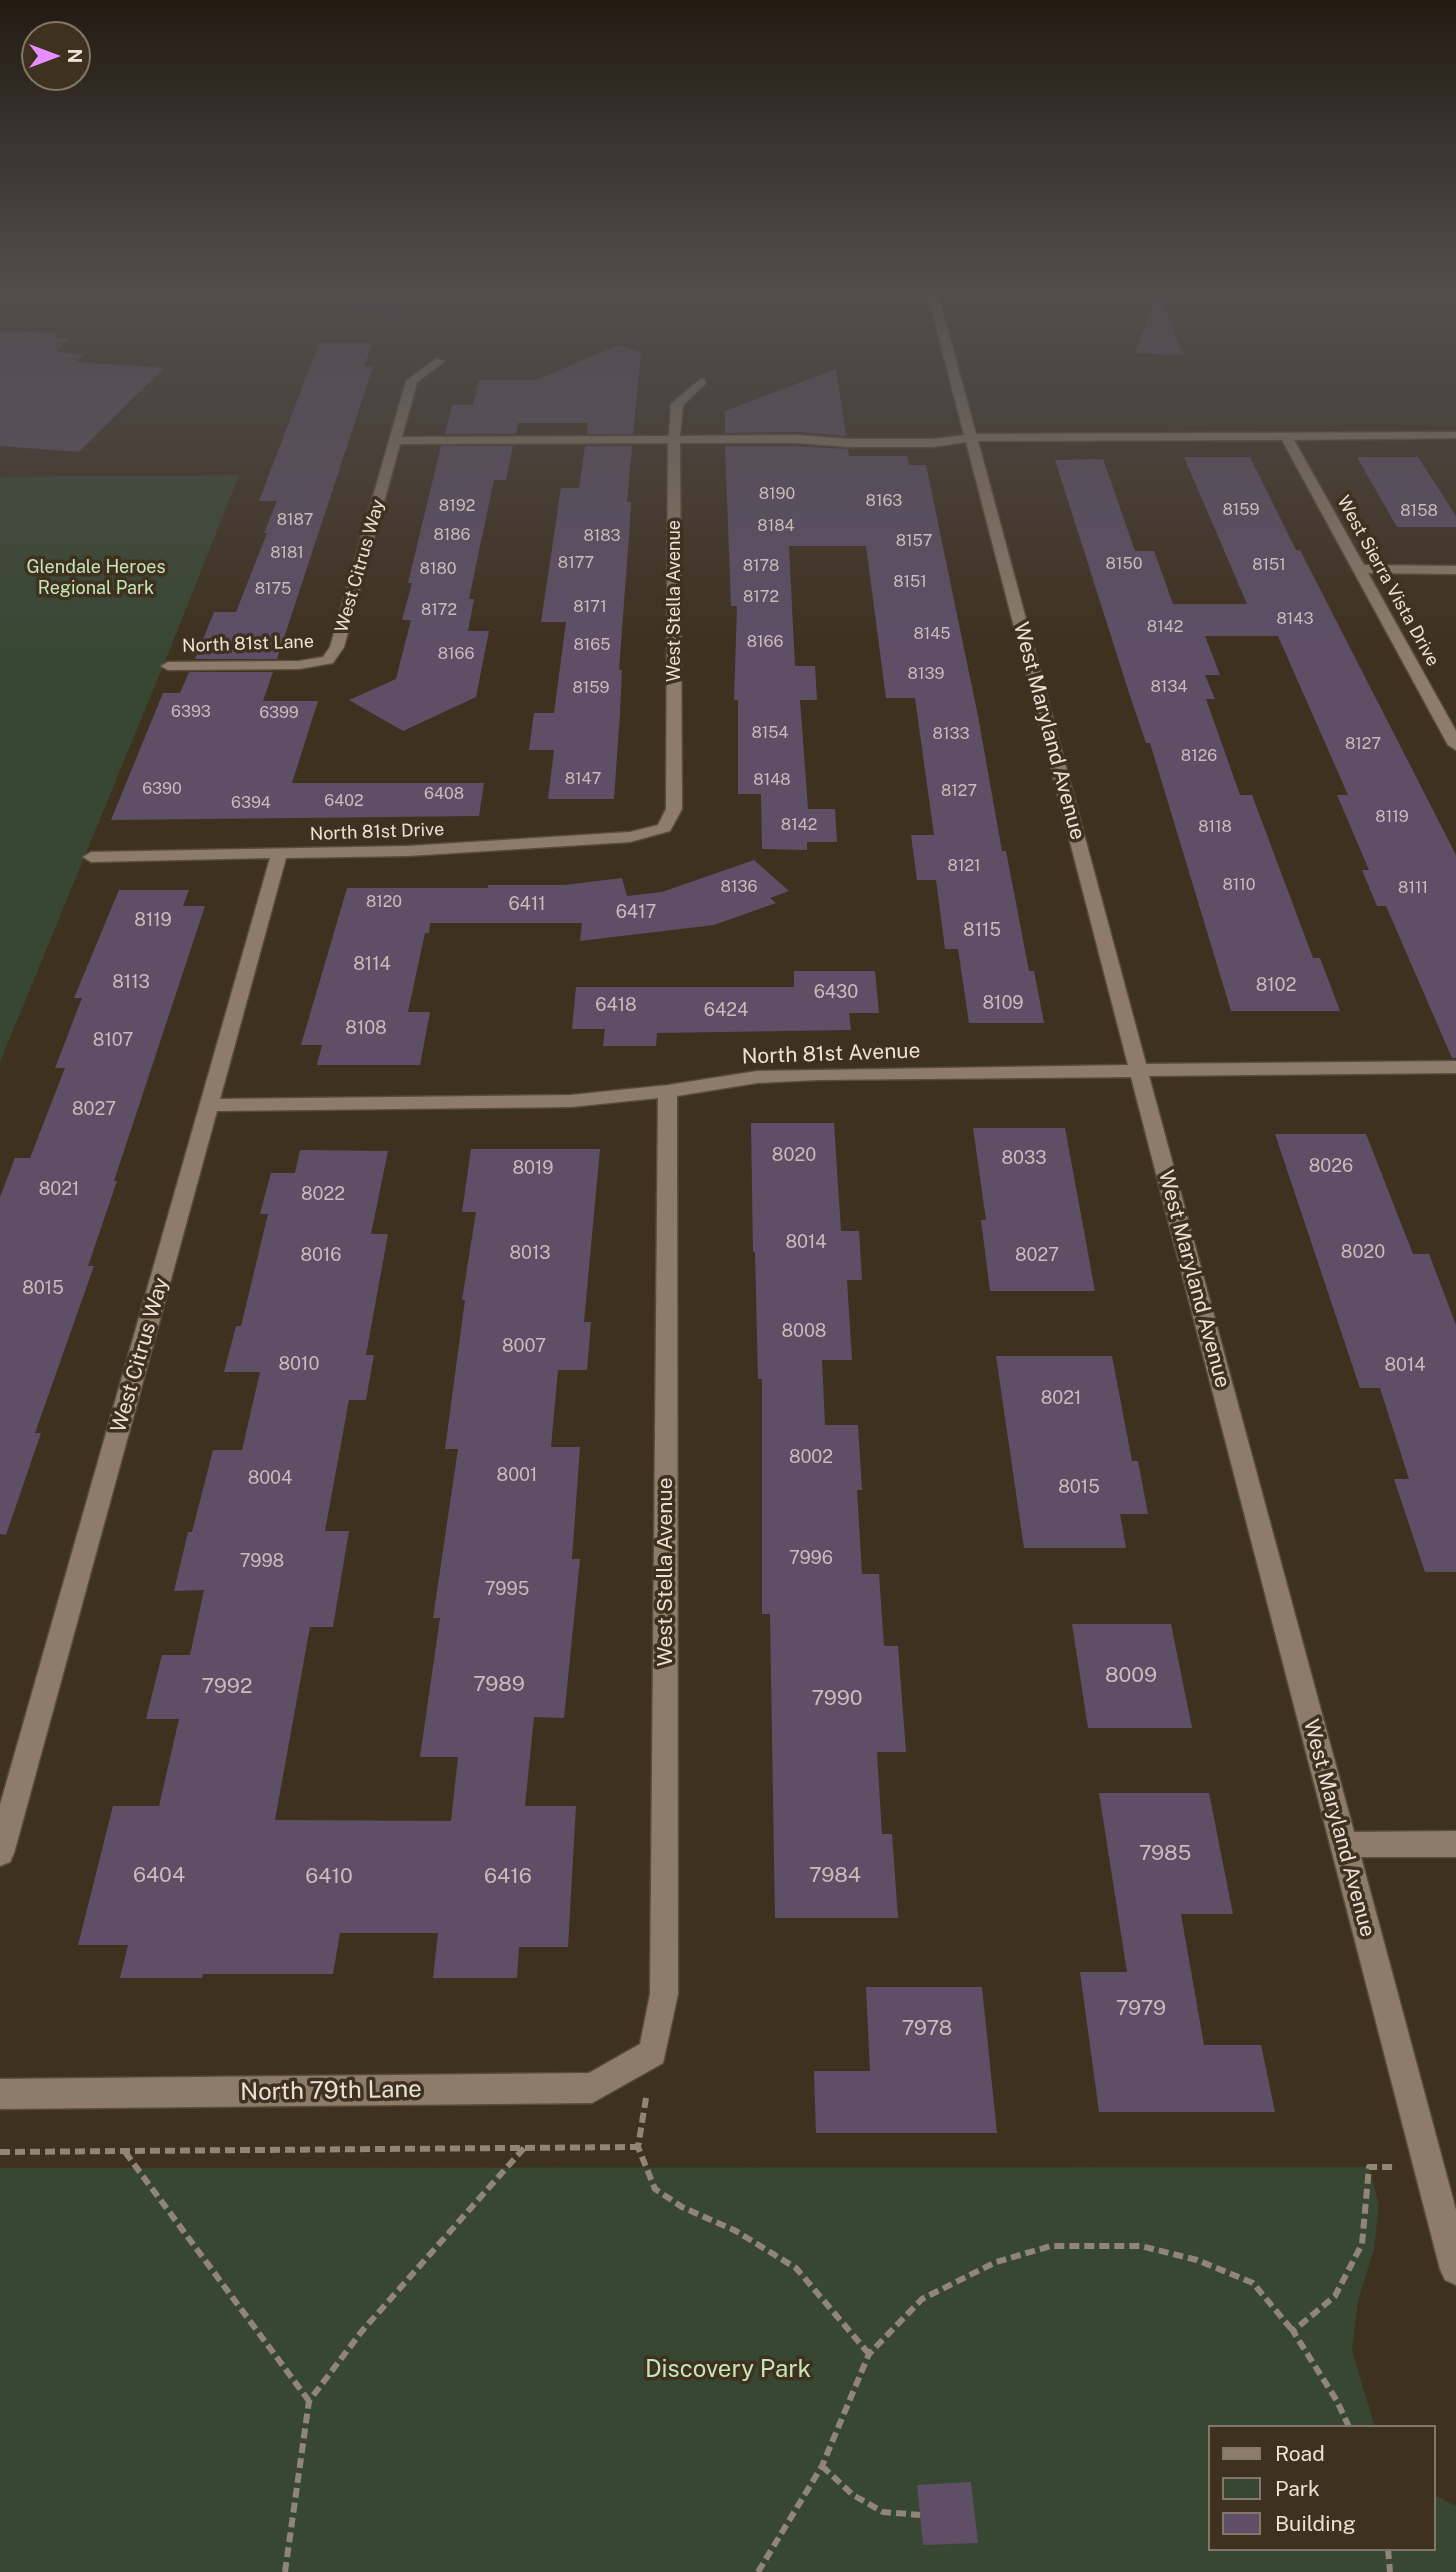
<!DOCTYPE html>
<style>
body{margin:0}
#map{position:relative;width:1456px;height:2572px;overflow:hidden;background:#3f3120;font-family:"Public Sans",sans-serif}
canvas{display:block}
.legend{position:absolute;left:1208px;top:2425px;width:228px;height:126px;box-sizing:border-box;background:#3f3120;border:2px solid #847769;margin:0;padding:9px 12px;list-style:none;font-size:21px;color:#ebe1d7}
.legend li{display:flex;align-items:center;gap:14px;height:35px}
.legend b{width:35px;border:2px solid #847769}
.north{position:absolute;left:21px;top:21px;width:70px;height:70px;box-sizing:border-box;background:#3f3120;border:2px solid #847769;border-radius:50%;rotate:90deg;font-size:19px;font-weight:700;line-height:28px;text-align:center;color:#ebe1d7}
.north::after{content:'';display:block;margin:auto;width:24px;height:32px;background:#e88eff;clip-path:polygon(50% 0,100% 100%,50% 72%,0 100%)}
</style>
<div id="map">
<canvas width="1456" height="2572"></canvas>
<ul class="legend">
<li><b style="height:9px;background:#8d7c69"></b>Road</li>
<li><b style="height:19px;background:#384732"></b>Park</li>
<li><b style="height:19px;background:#5e4f67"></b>Building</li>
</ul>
<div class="north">N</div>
</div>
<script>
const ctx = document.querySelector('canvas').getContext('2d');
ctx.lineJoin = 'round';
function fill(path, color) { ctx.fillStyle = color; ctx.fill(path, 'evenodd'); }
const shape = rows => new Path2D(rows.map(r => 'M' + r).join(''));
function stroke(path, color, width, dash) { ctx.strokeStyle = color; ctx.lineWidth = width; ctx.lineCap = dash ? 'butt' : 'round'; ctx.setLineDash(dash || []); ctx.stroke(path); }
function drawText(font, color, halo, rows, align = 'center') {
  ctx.font = font + ' "Public Sans",sans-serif'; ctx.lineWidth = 7; ctx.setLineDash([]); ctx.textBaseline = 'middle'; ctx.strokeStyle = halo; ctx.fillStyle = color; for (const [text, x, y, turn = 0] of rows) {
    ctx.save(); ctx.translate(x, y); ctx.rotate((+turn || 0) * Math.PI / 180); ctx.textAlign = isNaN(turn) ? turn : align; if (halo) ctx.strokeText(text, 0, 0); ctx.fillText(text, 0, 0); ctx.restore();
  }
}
const green = shape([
 [239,475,170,649,0,1062,0,477],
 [1369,2167,1379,2205,1374,2249,1358,2301,1352,2351,1375,2427,1209,2427,1209,2549,1433,2549,1433,2495,1456,2506,1456,2572,0,2572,0,2168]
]);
const stream = shape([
 [324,291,353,305,393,312]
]);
const building = shape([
 [1158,292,1183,354,1135,353],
 [0,331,59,333,54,338,69,338,56,352,84,354,75,362,164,368,79,452,0,446],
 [319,343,372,343,364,367,373,367,277,659,195,659,214,612,236,612,267,533,264,533,277,501,259,501],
 [618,345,641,352,633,434,587,434,588,423,518,423,516,434,445,434,452,405,473,405,479,380,536,380],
 [836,369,846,436,796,432,725,433,725,411],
 [441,446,513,446,506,480,494,480,469,599,474,599,468,631,489,631,476,697,403,731,349,700,396,679,411,620,402,620,412,583,408,583],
 [585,446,632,446,627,502,631,502,630,522,619,670,622,670,620,713,614,799,548,799,554,750,529,750,534,713,554,713,566,622,541,622,561,488,579,488],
 [725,446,796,446,848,449,849,456,907,456,909,465,926,465,978,716,1002,851,1006,851,1029,971,1034,971,1044,1023,969,1023,958,949,945,949,936,880,917,880,911,835,934,835,915,698,886,698,866,546,789,546,795,666,815,666,817,700,800,700,808,809,835,809,837,842,807,842,807,850,762,849,761,794,738,794,738,700,734,700,737,606,731,606],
 [1184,457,1250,457,1296,550,1300,550,1456,855,1456,1058,1452,1058,1386,906,1377,906,1362,870,1369,870,1337,795,1348,795,1278,636,1205,636,1220,675,1205,675,1215,699,1206,699,1240,795,1252,795,1313,958,1320,958,1340,1011,1231,1011,1150,743,1146,743,1131,699,1055,460,1103,459,1135,551,1154,551,1173,604,1247,604],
 [1357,457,1418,457,1456,516,1456,527,1397,527],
 [189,672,273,672,263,701,318,701,292,783,484,783,479,816,111,820,163,693,180,693],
 [754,860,789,891,770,898,776,903,714,925,580,941,582,923,430,923,429,933,425,933,408,1012,430,1012,420,1065,317,1065,322,1045,301,1045,347,888,488,888,488,885,565,885,622,878,627,896,662,892],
 [119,890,189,890,183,906,205,906,114,1181,117,1181,88,1266,94,1266,35,1433,41,1433,6,1535,0,1534,0,1197,15,1158,30,1158,65,1068,55,1068,82,998,74,998],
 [794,971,875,971,879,1013,849,1013,851,1030,657,1033,656,1046,603,1046,605,1029,572,1029,576,987,794,987],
 [751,1123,834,1123,841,1231,859,1231,862,1280,847,1280,852,1360,822,1360,825,1425,858,1425,862,1490,857,1490,862,1574,879,1574,884,1646,898,1646,906,1752,877,1752,882,1834,892,1834,898,1918,775,1918,770,1614,762,1614,762,1379,758,1379,755,1252,753,1252],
 [973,1128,1065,1128,1095,1291,990,1291,981,1220,986,1220],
 [1275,1134,1366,1134,1413,1254,1429,1254,1456,1325,1456,1572,1425,1572,1394,1479,1409,1479,1380,1388,1360,1388],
 [471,1149,600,1149,584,1322,591,1322,587,1370,558,1370,551,1447,580,1447,572,1559,580,1559,564,1718,534,1717,525,1806,576,1806,568,1947,519,1947,517,1978,433,1978,438,1933,340,1933,333,1974,203,1974,202,1978,120,1978,128,1945,78,1945,113,1806,159,1806,179,1719,146,1719,162,1655,190,1655,204,1590,174,1591,188,1532,192,1532,213,1450,242,1450,260,1372,224,1372,236,1326,241,1326,268,1214,260,1214,271,1173,295,1173,300,1150,388,1151,371,1234,388,1234,366,1355,374,1355,366,1400,349,1400,325,1531,349,1531,333,1627,310,1627,275,1820,451,1821,458,1757,420,1757,440,1618,433,1618,458,1449,445,1449,465,1300,462,1300,476,1212,462,1212],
 [996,1356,1112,1356,1132,1461,1138,1461,1148,1514,1120,1514,1126,1548,1024,1548],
 [1072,1624,1171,1624,1192,1728,1088,1728],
 [1099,1793,1209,1793,1233,1914,1181,1914,1204,2045,1261,2045,1275,2112,1099,2112,1080,1972,1127,1972],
 [866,1987,982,1987,997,2133,816,2133,814,2071,870,2071],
 [971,2482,978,2543,923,2545,917,2485]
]);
const path = shape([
 [646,2098,638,2147,655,2189,682,2207,736,2231,796,2268,869,2354],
 [0,2152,638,2147],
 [125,2152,309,2401],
 [1349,2427,1337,2401,1293,2331,1335,2296,1362,2244,1369,2167,1393,2167],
 [822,2466,853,2495,883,2512,920,2515],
 [1388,2549,1390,2572],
 [285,2572,309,2401,362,2331,524,2148],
 [758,2572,822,2466,869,2354,922,2299,996,2262,1051,2246,1141,2246,1197,2260,1253,2283,1293,2331]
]);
const minor = shape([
 [927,291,937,291,976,434,1456,432,1456,438,1294,440,1364,565,1456,566,1456,574,1368,573,1456,731,1456,750,1448,745,1282,440,978,441,1146,1064,1456,1061,1456,1073,1149,1076,1354,1832,1456,1831,1456,1857,1361,1857,1456,2210,1456,2285,1445,2280,1440,2269,1131,1077,817,1080,757,1083,677,1096,678,1994,663,2063,592,2103,0,2109,0,2079,589,2073,640,2044,650,1994,658,1098,571,1107,217,1111,14,1853,10,1862,0,1866,0,1805,270,858,91,862,83,857,91,852,408,846,630,832,658,825,666,809,668,443,400,444,344,647,333,663,299,669,168,670,161,666,168,662,299,661,323,657,330,647,406,381,436,359,445,361,417,382,402,437,669,436,671,404,701,379,705,380,705,384,683,405,680,436,796,435,850,439,933,439,964,435,927,291],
 [966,442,1128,1065,757,1071,668,1085,571,1095,220,1099,286,858,408,856,630,842,670,831,682,809,680,443,796,443,850,447,933,447,966,442]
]);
const farNumbernames = [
 ["8190",777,494],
 ["8163",884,501],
 ["8192",457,506],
 ["8159",1241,510],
 ["8158",1419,511],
 ["8187",295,520],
 ["8184",776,526],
 ["8186",452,535],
 ["8183",602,536],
 ["8157",914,541],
 ["8181",287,553],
 ["8177",576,563],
 ["8150",1124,564],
 ["8151",1269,565],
 ["8178",761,566],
 ["8180",438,569],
 ["8151",910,582],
 ["8175",273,589],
 ["8172",761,597],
 ["8171",590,607],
 ["8172",439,610],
 ["8143",1295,619],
 ["8142",1165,627],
 ["8145",932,634],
 ["8166",765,642],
 ["8165",592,645],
 ["8166",456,654],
 ["8139",926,674],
 ["8134",1169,687],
 ["8159",591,688],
 ["6393",191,712],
 ["6399",279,713],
 ["8154",770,733],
 ["8133",951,734],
 ["8127",1363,744],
 ["8126",1199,756],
 ["8147",583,779],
 ["8148",772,780],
 ["6390",162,789],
 ["8127",959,791],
 ["6408",444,794],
 ["6402",344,801],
 ["6394",251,803],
 ["8119",1392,817],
 ["8142",799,825],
 ["8118",1215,827],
 ["8121",964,866],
 ["8110",1239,885],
 ["8136",739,887],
 ["8111",1413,888],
 ["8120",384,902]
];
const farStreetnames = [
 ["West Citrus Way",360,566,-74],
 ["West Sierra Vista Drive",1388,581,61],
 ["West Stella Avenue",674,601,-90],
 ["North 81st Lane",248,644,-2],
 ["North 81st Drive",377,832,-2]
];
const farParknames = [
 ["Glendale Heroes",96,567],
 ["Regional Park",96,588]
];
const numberNames = [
 ["6411",527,904],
 ["6417",636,912],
 ["8119",153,920],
 ["8115",982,930],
 ["8114",372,964],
 ["8113",131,982],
 ["8102",1276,985],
 ["6430",836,992],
 ["8109",1003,1003],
 ["6418",616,1005],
 ["6424",726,1010],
 ["8108",366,1028],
 ["8107",113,1040],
 ["8027",94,1109],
 ["8020",794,1155],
 ["8033",1024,1158],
 ["8026",1331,1166],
 ["8019",533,1168],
 ["8021",59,1189],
 ["8022",323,1194],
 ["8014",806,1242],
 ["8020",1363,1252],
 ["8013",530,1253],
 ["8016",321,1255],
 ["8027",1037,1255],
 ["8015",43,1288],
 ["8008",804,1331],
 ["8007",524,1346],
 ["8010",299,1364],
 ["8014",1405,1365],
 ["8021",1061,1398],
 ["8002",811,1457],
 ["8001",517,1475],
 ["8004",270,1478],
 ["8015",1079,1487],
 ["7996",811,1558],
 ["7998",262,1561],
 ["7995",507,1589]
];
const streetNames = [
 ["West Maryland Avenue",1049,731,75],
 ["North 81st Avenue",831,1054,-2],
 ["West Maryland Avenue",1194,1279,75],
 ["West Citrus Way",140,1355,-74],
 ["West Stella Avenue",666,1572,-90],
 ["West Maryland Avenue",1339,1828,75]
];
const nearNumbernames = [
 ["8009",1131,1676],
 ["7989",499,1685],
 ["7992",227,1687],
 ["7990",837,1699],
 ["7985",1165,1854],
 ["6404",159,1876],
 ["7984",835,1876],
 ["6410",329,1877],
 ["6416",508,1877],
 ["7979",1141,2009],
 ["7978",927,2029]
];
const nearStreetnames = [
 ["North 79th Lane",331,2091,-1]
];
const nearParknames = [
 ["Discovery Park",728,2370]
];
fill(green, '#384732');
stroke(stream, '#021d21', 7);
fill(building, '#5e4f67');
stroke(minor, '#594c3e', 3);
stroke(path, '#918577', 6, [10, 5]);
fill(minor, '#8d7c69');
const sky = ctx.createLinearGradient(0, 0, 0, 651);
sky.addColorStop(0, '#231b12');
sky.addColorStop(0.45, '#524e4e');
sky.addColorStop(1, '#524e4e00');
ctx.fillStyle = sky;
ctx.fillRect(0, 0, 1456, 651);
drawText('16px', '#c8bcbb', null, farNumbernames);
drawText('18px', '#ebe1d7', '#3f3120', farStreetnames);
drawText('18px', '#c5e7b8', '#3f3120', farParknames);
drawText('18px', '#c8bcbb', null, numberNames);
drawText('21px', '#ebe1d7', '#3f3120', streetNames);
drawText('21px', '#c8bcbb', null, nearNumbernames);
drawText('24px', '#ebe1d7', '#3f3120', nearStreetnames);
drawText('24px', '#c5e7b8', '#3f3120', nearParknames);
</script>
